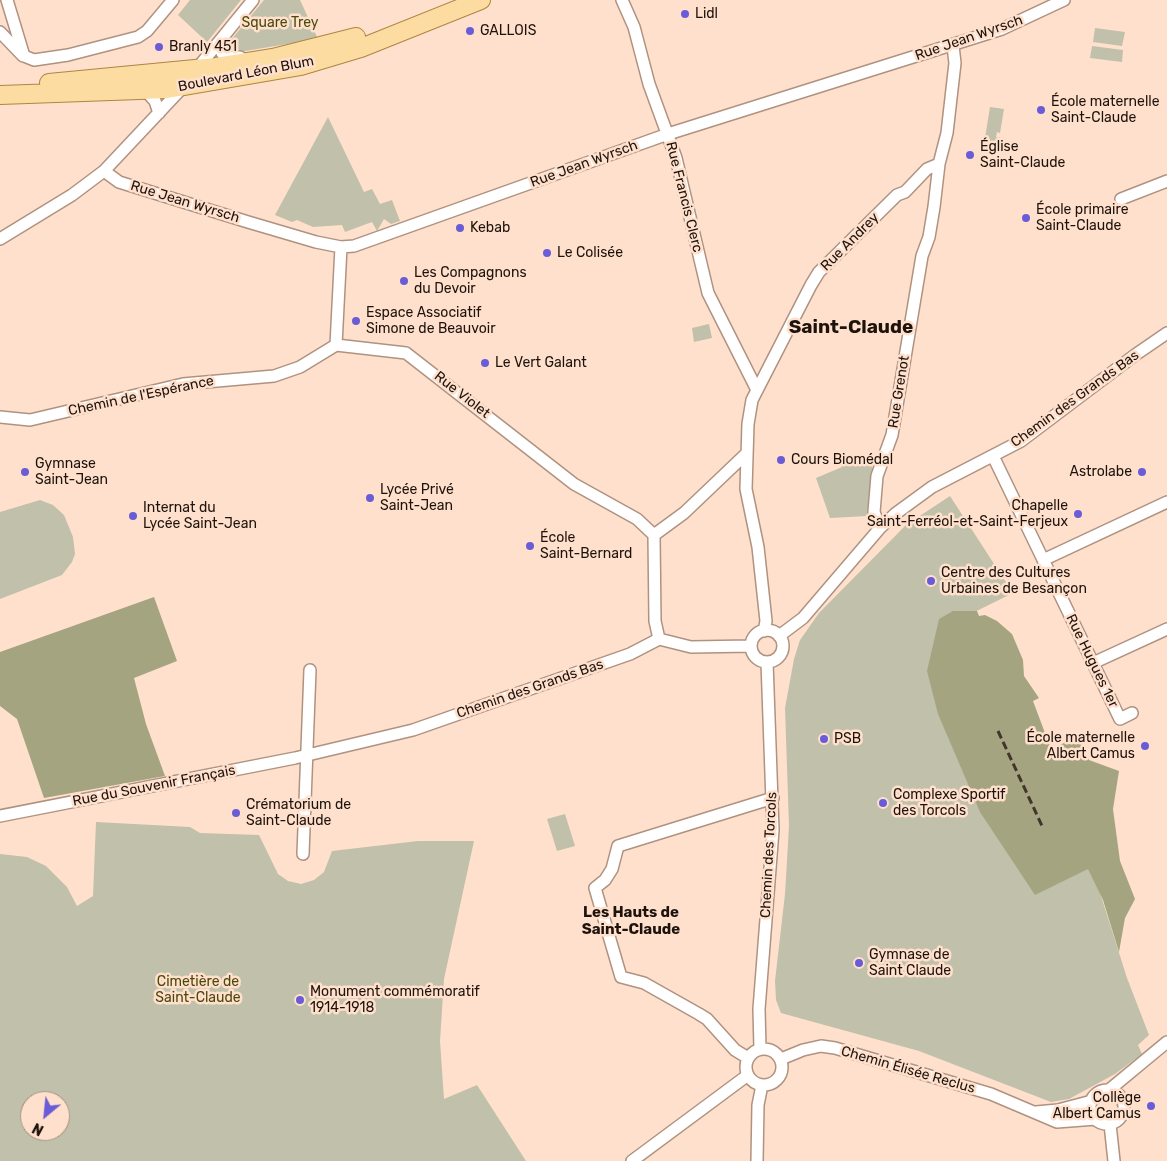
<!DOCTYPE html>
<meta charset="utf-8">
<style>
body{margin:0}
#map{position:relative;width:1167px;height:1161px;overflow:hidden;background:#ffe0cc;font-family:Rubik,sans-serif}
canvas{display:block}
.north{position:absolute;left:20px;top:1091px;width:50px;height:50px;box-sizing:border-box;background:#ffe0cc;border:1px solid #a58e7f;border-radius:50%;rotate:208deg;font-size:14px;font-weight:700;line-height:20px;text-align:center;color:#1d130c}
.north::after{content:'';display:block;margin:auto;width:18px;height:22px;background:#6a5cd6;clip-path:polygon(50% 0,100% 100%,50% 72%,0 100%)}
</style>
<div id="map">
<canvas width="1167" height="1161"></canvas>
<div class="north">N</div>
</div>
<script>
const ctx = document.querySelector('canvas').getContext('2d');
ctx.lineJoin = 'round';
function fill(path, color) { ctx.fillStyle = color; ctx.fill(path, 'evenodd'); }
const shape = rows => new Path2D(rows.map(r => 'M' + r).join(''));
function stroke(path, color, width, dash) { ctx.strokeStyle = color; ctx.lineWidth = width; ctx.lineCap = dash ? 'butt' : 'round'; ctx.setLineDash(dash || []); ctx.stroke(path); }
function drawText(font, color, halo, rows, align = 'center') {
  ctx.font = font + ' Rubik,sans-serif'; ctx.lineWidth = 5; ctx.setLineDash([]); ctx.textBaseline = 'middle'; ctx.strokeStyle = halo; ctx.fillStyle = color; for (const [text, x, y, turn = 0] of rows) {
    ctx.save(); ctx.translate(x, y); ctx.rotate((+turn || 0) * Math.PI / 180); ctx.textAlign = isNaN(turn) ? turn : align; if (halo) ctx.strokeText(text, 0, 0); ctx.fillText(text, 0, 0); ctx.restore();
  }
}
const green = shape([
 [190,0,241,0,207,42,178,15],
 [264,0,300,0,318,39,239,52,234,50,229,44,231,40],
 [1095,28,1125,32,1122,46,1093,42],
 [1092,46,1123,50,1122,62,1090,58],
 [990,107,1004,109,1000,133,997,132,996,137,1000,138,998,147,984,144],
 [328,117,364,192,372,189,380,204,392,200,400,221,391,224,384,219,377,231,372,222,345,232,342,225,313,227,297,220,292,222,275,215],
 [709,324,712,338,694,342,692,328],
 [873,460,867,516,830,518,816,478,842,467,841,465],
 [950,496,1013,593,938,630,1088,855,1127,978,1149,1035,1138,1045,1142,1054,1115,1074,1069,1099,1051,1102,919,1051,781,1013,776,1000,775,981,785,894,789,826,785,708,794,659,800,640,819,613,906,525],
 [40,500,53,505,64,515,73,537,75,554,72,562,62,575,0,599,0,512],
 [565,814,575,846,557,851,547,819],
 [96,822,190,827,200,833,259,835,278,874,288,881,301,884,314,880,324,872,332,851,418,841,474,841,444,979,440,1041,444,1099,477,1085,526,1161,0,1161,0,854,27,857,46,866,67,887,77,906,93,896],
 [30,1101,60,1101,60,1131,30,1131]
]);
const forest = shape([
 [154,597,177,661,134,678,146,724,165,776,44,798,17,719,0,706,0,652],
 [953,611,977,611,979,616,985,615,997,621,1012,634,1023,660,1024,676,1039,698,1033,701,1051,749,1077,737,1089,760,1119,771,1113,809,1120,861,1135,899,1125,918,1119,952,1103,900,1088,869,1035,895,980,812,938,714,927,671,939,619]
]);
const minor = shape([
 [7,0,24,56,34,60,68,55,138,37,147,31,173,0],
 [622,0,634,27,649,84,676,158,708,293,757,390],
 [0,32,23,56],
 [220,41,222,53,226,57,240,57],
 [196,70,253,0],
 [146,91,155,101,159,113],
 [104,171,119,182,248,222,316,242,341,247,354,246,668,134,1002,29,1064,0],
 [1121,199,1167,181],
 [0,239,72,195,104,171,183,87],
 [336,345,406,353,574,484,637,519,654,535],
 [336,345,341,247],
 [0,417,30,420,183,384,274,376,300,367,336,345],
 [993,456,1120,719,1132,713],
 [880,528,874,512,877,476,892,435,922,256,929,237,934,207,939,164,947,133,955,63,953,46],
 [654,535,684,513,747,453],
 [654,535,655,621,659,639],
 [1043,560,1167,502],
 '751 646a16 16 0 1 1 32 0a16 16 0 1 1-32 0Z',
 [764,631,766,621,758,547,746,489,748,424,752,400,811,285,819,272,897,195,905,192,927,169,939,164],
 [779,636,803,618,880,528,895,514,932,487,1021,441,1135,355,1167,333],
 [1093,663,1167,629],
 [0,816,295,758,413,730,630,654,659,639,691,647,751,646],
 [303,854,310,670],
 '746 1067a18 18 0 1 1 36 0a18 18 0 1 1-36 0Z',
 [760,1049,759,1009,773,830,767,662],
 [748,1058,735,1050,707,1019,699,1014,644,983,621,977,595,888,605,880,612,869,618,846,773,798],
 [781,1059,803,1050,821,1046,835,1048,991,1094,1057,1122,1096,1119],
 [1109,1090,1167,1042],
 '1090 1107a17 17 0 1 1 34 0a17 17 0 1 1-34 0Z',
 [1036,1112,1058,1110,1092,1101],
 [1110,1124,1114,1161],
 [632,1161,748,1075],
 [757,1161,758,1105,762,1085]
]);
const primary = shape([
 [49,83,216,67,273,58,356,37],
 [0,95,167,89,301,66,361,48,481,0]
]);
const rail = shape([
 [998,731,1043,828]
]);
const markers = [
 [685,14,5,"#6a5cd6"],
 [470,31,5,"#6a5cd6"],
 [159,47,5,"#6a5cd6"],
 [1041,110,5,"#6a5cd6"],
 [970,155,5,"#6a5cd6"],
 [1026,218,5,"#6a5cd6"],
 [460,228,5,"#6a5cd6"],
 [547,253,5,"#6a5cd6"],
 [404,281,5,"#6a5cd6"],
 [356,321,5,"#6a5cd6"],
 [485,363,5,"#6a5cd6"],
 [781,460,5,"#6a5cd6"],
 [25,472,5,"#6a5cd6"],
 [1142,472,5,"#6a5cd6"],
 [370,498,5,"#6a5cd6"],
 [1078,514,5,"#6a5cd6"],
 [133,516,5,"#6a5cd6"],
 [530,546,5,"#6a5cd6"],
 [931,581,5,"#6a5cd6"],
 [824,739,5,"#6a5cd6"],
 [1145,746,5,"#6a5cd6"],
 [883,803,5,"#6a5cd6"],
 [236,813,5,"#6a5cd6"],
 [859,963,5,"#6a5cd6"],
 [300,1000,5,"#6a5cd6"],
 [1151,1106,5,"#6a5cd6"]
];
const poiNames = [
 ["Lidl",695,14],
 ["GALLOIS",480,31],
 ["Branly 451",169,47],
 ["École maternelle",1051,102],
 ["Saint-Claude",1051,118],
 ["Église",980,147],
 ["Saint-Claude",980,163],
 ["École primaire",1036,210],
 ["Saint-Claude",1036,226],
 ["Kebab",470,228],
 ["Le Colisée",557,253],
 ["Les Compagnons",414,273],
 ["du Devoir",414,289],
 ["Espace Associatif",366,313],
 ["Simone de Beauvoir",366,329],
 ["Le Vert Galant",495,363],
 ["Cours Biomédal",791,460],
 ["Gymnase",35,464],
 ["Saint-Jean",35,480],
 ["Astrolabe",1132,472,"right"],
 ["Lycée Privé",380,490],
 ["Saint-Jean",380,506],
 ["Chapelle",1068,506,"right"],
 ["Saint-Ferréol-et-Saint-Ferjeux",1068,522,"right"],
 ["Internat du",143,508],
 ["Lycée Saint-Jean",143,524],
 ["École",540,538],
 ["Saint-Bernard",540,554],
 ["Centre des Cultures",941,573],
 ["Urbaines de Besançon",941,589],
 ["École maternelle",1135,738,"right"],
 ["Albert Camus",1135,754,"right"],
 ["PSB",834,739],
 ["Complexe Sportif",893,795],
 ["des Torcols",893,811],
 ["Crématorium de",246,805],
 ["Saint-Claude",246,821],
 ["Gymnase de",869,955],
 ["Saint Claude",869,971],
 ["Monument commémoratif",310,992],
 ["1914-1918",310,1008],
 ["Collège",1141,1098,"right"],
 ["Albert Camus",1141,1114,"right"]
];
const parkNames = [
 ["Square Trey",280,23],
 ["Cimetière de",198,982],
 ["Saint-Claude",198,998]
];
const streetNames = [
 ["Rue Jean Wyrsch",969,38,-19],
 ["Boulevard Léon Blum",246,74,-11],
 ["Rue Jean Wyrsch",584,164,-20],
 ["Rue Francis Clerc",684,197,76],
 ["Rue Jean Wyrsch",185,202,17],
 ["Rue Andrey",850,242,-45],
 ["Rue Grenot",899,392,-81],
 ["Rue Violet",462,395,38],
 ["Chemin de l'Espérance",141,396,-12],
 ["Chemin des Grands Bas",1075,399,-36],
 ["Rue Hugues 1er",1092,661,64],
 ["Chemin des Grands Bas",530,689,-19],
 ["Rue du Souvenir Français",154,786,-11],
 ["Chemin des Torcols",769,855,-87],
 ["Chemin Élisée Reclus",908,1070,16]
];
const neighbourhoodNames = [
 ["Les Hauts de",631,913],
 ["Saint-Claude",631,930]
];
const districtNames = [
 ["Saint-Claude",851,328]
];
fill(green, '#c0c0ab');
fill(forest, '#a5a481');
stroke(minor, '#af9280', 14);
stroke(primary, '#ad8643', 20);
stroke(minor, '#fff', 11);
stroke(primary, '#fcdca0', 18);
stroke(rail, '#42352c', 3, [8, 4]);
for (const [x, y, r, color] of markers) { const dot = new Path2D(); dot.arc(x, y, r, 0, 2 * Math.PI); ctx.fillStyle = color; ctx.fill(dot); stroke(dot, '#ffe0cc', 2); }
drawText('14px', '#1d130c', '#ffe0cc', poiNames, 'left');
drawText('14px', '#4b480b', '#ffe0cc', parkNames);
drawText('14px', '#1d130c', '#ffe0cc', streetNames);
drawText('bold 15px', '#1d130c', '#ffe0cc', neighbourhoodNames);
drawText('bold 19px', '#1d130c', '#ffe0cc', districtNames);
</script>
